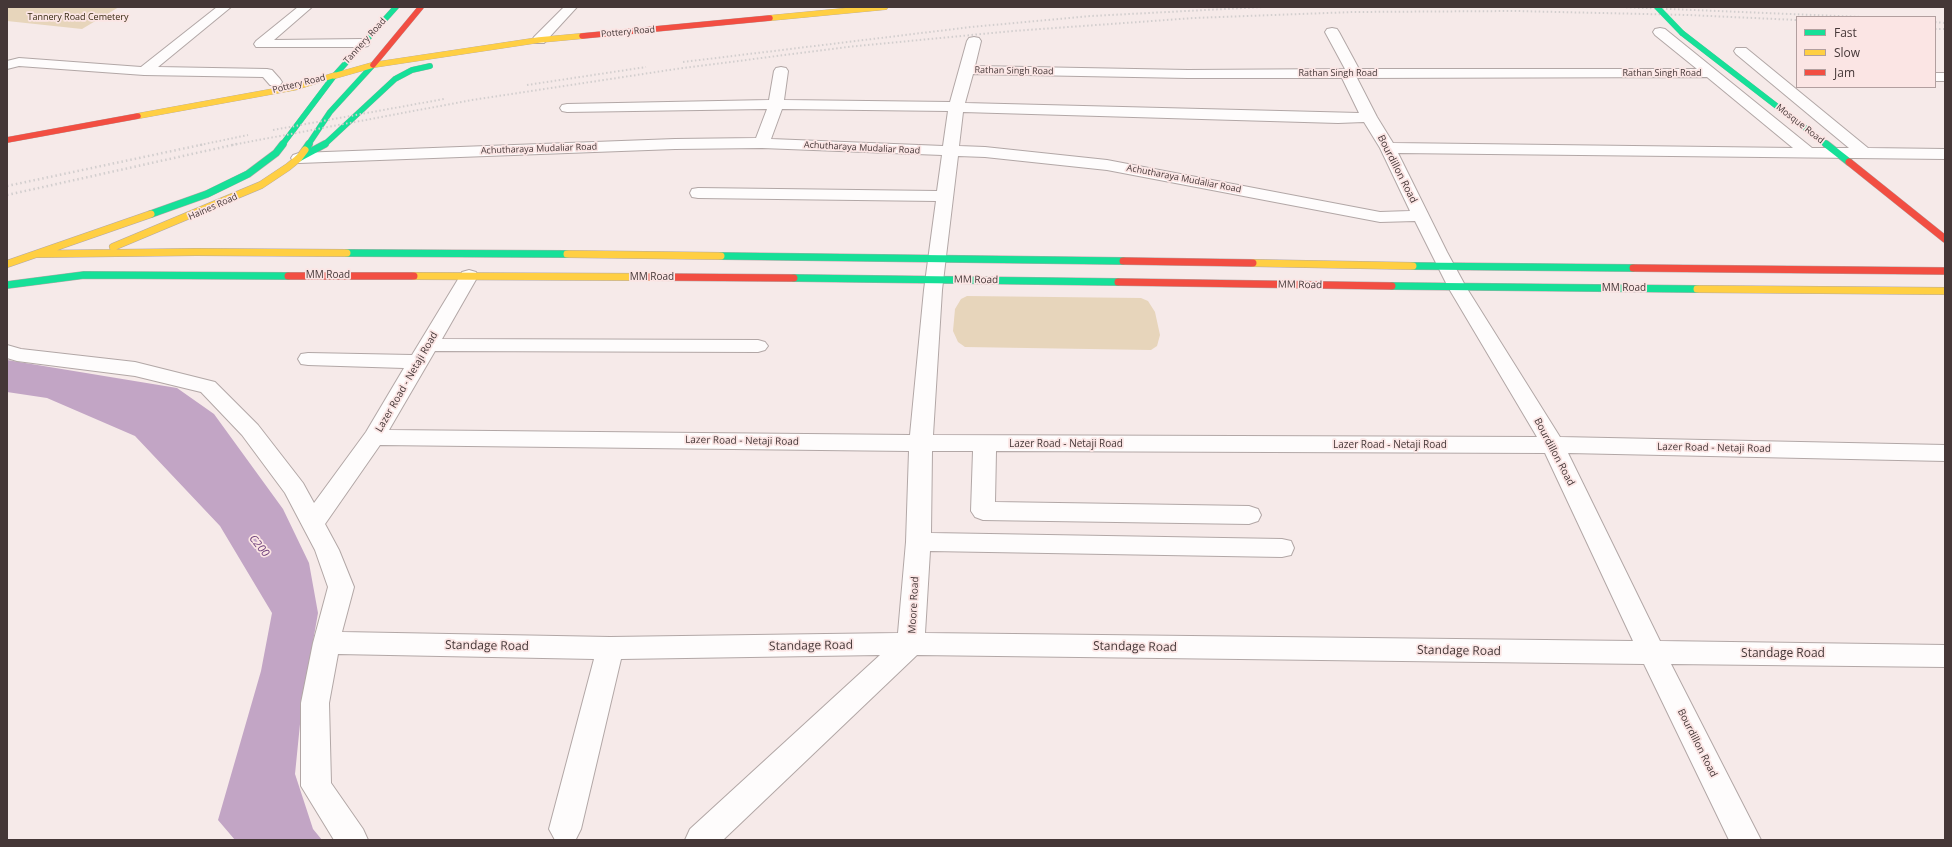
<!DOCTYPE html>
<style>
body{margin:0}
#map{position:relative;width:1952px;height:847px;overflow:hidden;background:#f6eae9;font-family:"Open Sans",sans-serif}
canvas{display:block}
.frame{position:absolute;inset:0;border:8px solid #453737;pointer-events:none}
.legend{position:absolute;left:1796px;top:16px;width:140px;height:72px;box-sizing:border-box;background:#fbe5e4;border:1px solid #b29f9f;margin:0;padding:5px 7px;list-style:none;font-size:12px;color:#453737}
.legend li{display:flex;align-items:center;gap:8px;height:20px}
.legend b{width:20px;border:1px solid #b29f9f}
</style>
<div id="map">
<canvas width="1952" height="847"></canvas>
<div class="frame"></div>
<ul class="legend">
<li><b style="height:5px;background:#16e098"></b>Fast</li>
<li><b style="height:5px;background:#ffcf43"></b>Slow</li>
<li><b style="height:5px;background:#f24e42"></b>Jam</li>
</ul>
</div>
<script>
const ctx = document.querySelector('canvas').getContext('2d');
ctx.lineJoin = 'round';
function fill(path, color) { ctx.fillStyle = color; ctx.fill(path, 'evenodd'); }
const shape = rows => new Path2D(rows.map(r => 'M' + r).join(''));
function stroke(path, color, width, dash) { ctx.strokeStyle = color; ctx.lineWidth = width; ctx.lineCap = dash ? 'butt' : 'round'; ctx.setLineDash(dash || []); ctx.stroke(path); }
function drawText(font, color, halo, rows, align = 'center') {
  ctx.font = font + ' "Open Sans",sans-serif'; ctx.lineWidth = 3.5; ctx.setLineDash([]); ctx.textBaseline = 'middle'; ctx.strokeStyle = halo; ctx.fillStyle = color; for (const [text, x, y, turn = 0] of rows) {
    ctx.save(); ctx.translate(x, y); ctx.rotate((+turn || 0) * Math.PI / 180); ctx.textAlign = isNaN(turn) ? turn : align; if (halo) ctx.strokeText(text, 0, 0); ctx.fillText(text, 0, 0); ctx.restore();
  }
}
const green = shape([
 [7,7,119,7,82,29,7,21],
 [967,296,1141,298,1148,301,1155,312,1160,335,1157,346,1151,350,965,347,958,342,953,331,955,309,961,299]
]);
const water = shape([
 [7,360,177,388,214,414,283,509,309,563,318,613,302,704,295,774,313,829,322,840,235,840,218,820,261,671,272,613,220,526,135,436,47,398,7,392]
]);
const street = shape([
 [217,7,231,7,158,67,267,69,272,70,280,79,282,82,280,85,270,85,263,77,144,75,19,66,7,69,7,61,19,58,141,67,217,7],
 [298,7,312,7,274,40,363,39,368,40,370,43,368,46,363,47,256,47,254,44,256,41,298,7],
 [564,7,577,7,544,43,534,43,532,40,534,37,564,7],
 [1332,28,1337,29,1339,32,1359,69,1697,69,1655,35,1653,32,1655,29,1660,28,1665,29,1812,148,1849,148,1736,54,1734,51,1736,48,1746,48,1868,148,1945,149,1945,159,1398,153,1447,252,1466,287,1560,437,1945,445,1945,461,1568,453,1660,641,1945,645,1945,667,1671,664,1761,840,1729,840,1644,664,917,655,723,840,685,840,690,829,880,655,621,659,581,829,576,839,555,840,549,829,594,659,338,654,329,703,331,783,363,829,368,840,334,840,301,786,301,703,313,643,328,587,315,550,285,493,242,435,201,392,135,376,17,361,7,358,7,345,21,349,135,362,215,382,258,425,303,483,314,503,366,432,404,368,308,365,301,364,298,359,301,354,308,353,412,355,460,276,462,272,469,270,476,272,478,276,442,339,758,340,765,342,768,346,765,350,758,352,435,351,389,430,910,435,924,290,936,201,698,198,692,197,690,193,692,189,698,188,937,191,942,155,762,148,675,149,299,163,293,161,291,158,293,155,299,153,675,139,756,138,767,109,567,112,562,111,560,108,562,105,567,104,769,100,774,71,776,68,781,67,786,68,788,71,784,100,950,102,967,41,969,38,974,37,979,38,981,41,975,66,1188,70,1345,69,1325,32,1327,29,1332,28],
 [973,74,1188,78,1342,78,1359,113,965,103,973,74],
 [1707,77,1793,148,1393,143,1377,117,1357,78,1707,77],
 [782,109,948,111,943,146,771,139,782,109],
 [963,112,1338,123,1364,122,1380,148,1410,211,1380,212,1107,160,985,147,959,146,963,112],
 [958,156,985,157,1107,170,1380,222,1415,221,1448,287,1537,437,933,435,942,290,958,156],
 [380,445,909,451,906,542,898,633,610,637,342,632,354,587,339,550,325,524,380,445],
 [932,451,973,451,971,511,975,517,983,520,1249,524,1258,521,1261,515,1258,509,1249,506,995,502,996,451,1545,453,1633,641,925,633,930,551,1282,557,1291,555,1294,548,1291,541,1282,539,931,533,932,451],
 [1935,73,1945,73,1945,81,1935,81,1935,73]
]);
const fastFar1 = shape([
 [1682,33,1827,145],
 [335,75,396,7],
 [282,145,334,76],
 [308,145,330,112,373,65],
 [324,145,395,79,412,70,430,66]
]);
const fast = shape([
 [1826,144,1849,162],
 [305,150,309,144],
 [299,158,325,144],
 [151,214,207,194,248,174,276,153,283,144],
 [347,253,567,254],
 [721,256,1123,261],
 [1413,266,1633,268],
 [794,278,1118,282],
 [7,285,84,275,288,276],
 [1392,286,1697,289]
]);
const slowFar1 = shape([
 [770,18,885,7],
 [334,76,373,65,539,40,582,36],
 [138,116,297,87,335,75]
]);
const slow = shape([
 [113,247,261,185,288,167,299,158,305,150],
 [37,254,196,252,347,253],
 [567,254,721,256],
 [1253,263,1413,266],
 [7,264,151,214],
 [414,276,650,277],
 [1697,289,1945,291]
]);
const jamFar1 = shape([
 [582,36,770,18],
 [373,65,421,7],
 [7,140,138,116]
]);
const jam = shape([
 [1849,162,1945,239],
 [1123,261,1253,263],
 [1633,268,1945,271],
 [288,276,414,276],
 [650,277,794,278],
 [1118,282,1392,286]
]);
const railFar1 = shape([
 [1622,7,1861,17],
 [1935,22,1945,23],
 [1935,29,1945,29],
 [683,62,971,27,1091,16,1263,7],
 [527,85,646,67],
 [273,130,444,99],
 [200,145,248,135],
 [232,145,472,100,676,69,847,47,1013,31,1194,18,1353,12,1515,11,1688,15,1797,20]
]);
const rail = shape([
 [7,186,205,144],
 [7,195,237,144]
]);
const fastBridge = shape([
 [1657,7,1682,33]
]);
const farParknames = [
 ["Tannery Road Cemetery",78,17]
];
const farStreetnames = [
 ["Pottery Road",628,32,-5],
 ["Tannery Road",365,41,-48],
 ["Rathan Singh Road",1014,71,1],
 ["Rathan Singh Road",1338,73],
 ["Rathan Singh Road",1662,73],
 ["Pottery Road",299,84,-14],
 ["Mosque Road",1800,124,38],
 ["Achutharaya Mudaliar Road",862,148,3],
 ["Achutharaya Mudaliar Road",539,149,-2],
 ["Achutharaya Mudaliar Road",1184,179,11],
 ["Haines Road",213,207,-24]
];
const streetNames = [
 ["Bourdillon Road",1397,169,63],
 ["MM Road",328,275],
 ["MM Road",652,277],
 ["MM Road",976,280,1],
 ["MM Road",1300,285,1],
 ["MM Road",1624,288],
 ["Lazer Road - Netaji Road",407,382,-60],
 ["Lazer Road - Netaji Road",742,441,1],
 ["Lazer Road - Netaji Road",1066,444],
 ["Lazer Road - Netaji Road",1390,445],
 ["Lazer Road - Netaji Road",1714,448,1],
 ["Bourdillon Road",1554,452,62],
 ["Moore Road",914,605,-87],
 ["Bourdillon Road",1697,743,63]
];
const waterNames = [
 ["C200",259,546,51]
];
const nearStreetnames = [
 ["Standage Road",487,646,1],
 ["Standage Road",811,646,-1],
 ["Standage Road",1135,647,1],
 ["Standage Road",1459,651,1],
 ["Standage Road",1783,654]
];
fill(green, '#e7d5bb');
fill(water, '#c2a5c5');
stroke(street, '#b2a7a6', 2);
stroke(fastFar1, '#b2a7a6', 6);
stroke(fast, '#b2a7a6', 8);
stroke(slowFar1, '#b2a7a6', 6);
stroke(slow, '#b2a7a6', 8);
stroke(jamFar1, '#b2a7a6', 6);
stroke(jam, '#b2a7a6', 8);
fill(street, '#fefcfc');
stroke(fastFar1, '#16e098', 5.5);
stroke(fast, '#16e098', 7);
stroke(slowFar1, '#ffcf43', 5.5);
stroke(slow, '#ffcf43', 7);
stroke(jamFar1, '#f24e42', 5.5);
stroke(jam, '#f24e42', 7);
stroke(railFar1, '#d2cece', 2, [1.5, 2.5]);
stroke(rail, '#d2cece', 2.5, [1.5, 3]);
stroke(fastBridge, '#cfc8c7', 6, []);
stroke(fastBridge, '#16e098', 5.5);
drawText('9px', '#362910', '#fbe5e4', farParknames);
drawText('9px', '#453737', '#fbe5e4', farStreetnames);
drawText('10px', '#453737', '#fbe5e4', streetNames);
drawText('italic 11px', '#6a3b77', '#fbe5e4', waterNames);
drawText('12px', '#453737', '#fbe5e4', nearStreetnames);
</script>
